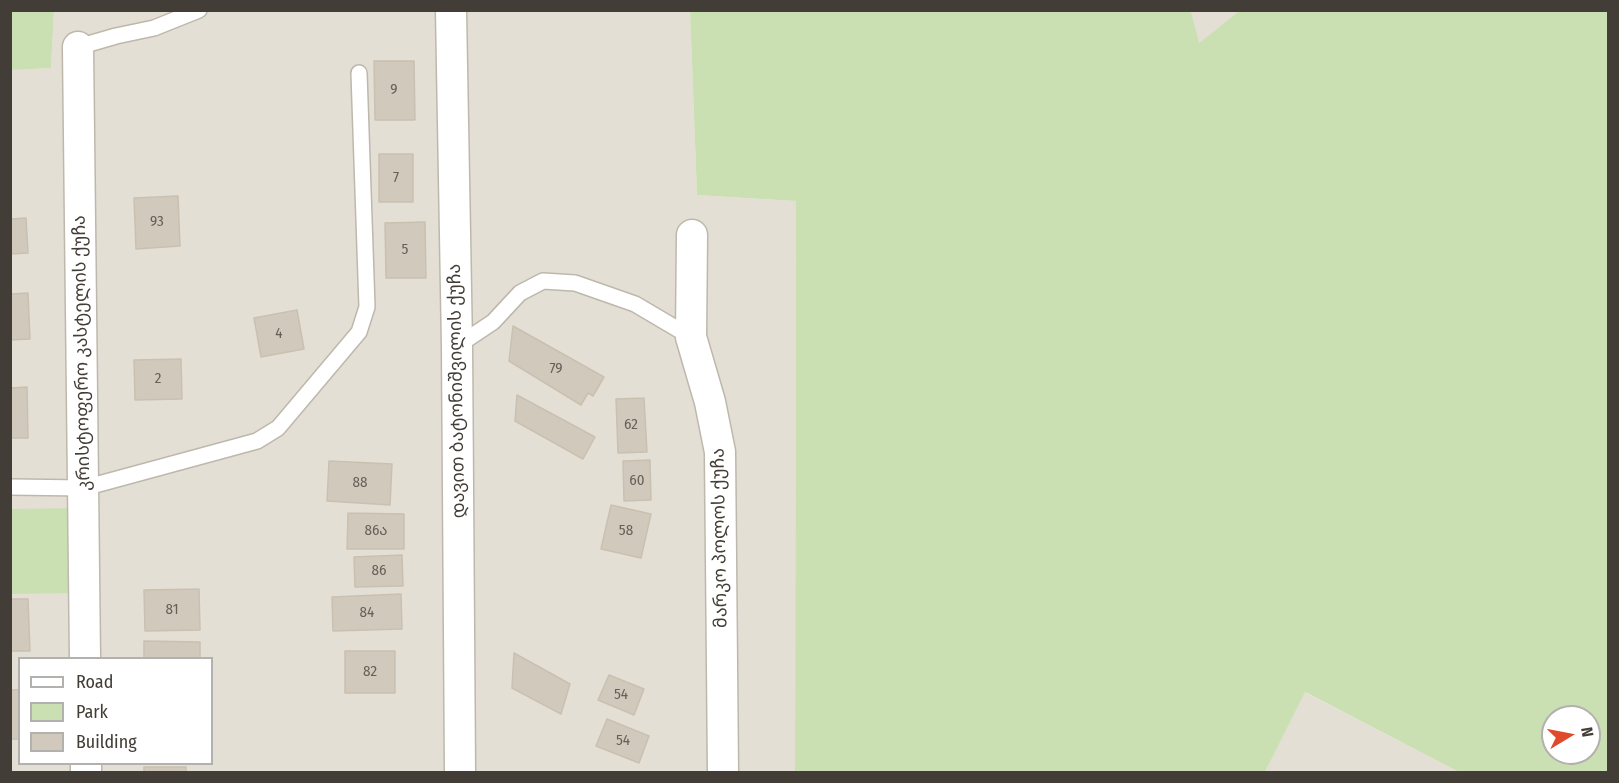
<!DOCTYPE html>
<meta charset="utf-8">
<style>
body{margin:0}
#map{position:relative;width:1619px;height:783px;overflow:hidden;background:#f0ede5;font-family:"Fira Sans Condensed",sans-serif}
canvas{display:block}
.frame{position:absolute;inset:0;border:12px solid #423d36;pointer-events:none}
.legend{position:absolute;left:18px;top:657px;width:195px;height:108px;box-sizing:border-box;background:#fff;border:2px solid #b3b1af;margin:0;padding:8px 10px;list-style:none;font-size:18px;color:#423d36}
.legend li{display:flex;align-items:center;gap:12px;height:30px}
.legend b{width:30px;border:2px solid #b3b1af}
.north{position:absolute;left:1541px;top:705px;width:60px;height:60px;box-sizing:border-box;background:#fff;border:2px solid #b3b1af;border-radius:50%;rotate:80deg;font-size:16px;font-weight:700;line-height:24px;text-align:center;color:#423d36}
.north::after{content:'';display:block;margin:auto;width:21px;height:27px;background:#e1492c;clip-path:polygon(50% 0,100% 100%,50% 72%,0 100%)}
</style>
<div id="map">
<canvas width="1619" height="783"></canvas>
<div class="frame"></div>
<ul class="legend">
<li><b style="height:8px;background:#fff"></b>Road</li>
<li><b style="height:16px;background:#cbe0b2"></b>Park</li>
<li><b style="height:16px;background:#d1c9bc"></b>Building</li>
</ul>
<div class="north">N</div>
</div>
<script>
const ctx = document.querySelector('canvas').getContext('2d');
ctx.lineJoin = 'round';
function fill(path, color) { ctx.fillStyle = color; ctx.fill(path, 'evenodd'); }
const shape = rows => new Path2D(rows.map(r => 'M' + r).join(''));
function stroke(path, color, width, dash) { ctx.strokeStyle = color; ctx.lineWidth = width; ctx.lineCap = dash ? 'butt' : 'round'; ctx.setLineDash(dash || []); ctx.stroke(path); }
function drawText(font, color, halo, rows, align = 'center') {
  ctx.font = font + ' "Fira Sans Condensed","Noto Sans Georgian",sans-serif'; ctx.lineWidth = 6; ctx.setLineDash([]); ctx.textBaseline = 'middle'; ctx.strokeStyle = halo; ctx.fillStyle = color; for (const [text, x, y, turn = 0] of rows) {
    ctx.save(); ctx.translate(x, y); ctx.rotate((+turn || 0) * Math.PI / 180); ctx.textAlign = isNaN(turn) ? turn : align; if (halo) ctx.strokeText(text, 0, 0); ctx.fillText(text, 0, 0); ctx.restore();
  }
}
const residential = shape([
 [1191,10,1239,11,1198,44],
 [54,11,690,11,697,195,796,201,795,772,11,772,10,70,51,68],
 [20,658,212,658,212,764,20,764],
 [1304,692,1459,772,1265,772]
]);
const green = shape([
 [10,11,54,11,51,68,11,70],
 [690,11,1191,11,1199,43,1239,11,1608,11,1608,772,1459,772,1305,692,1265,772,795,772,796,201,697,195],
 [1553,717,1589,717,1589,753,1553,753],
 [76,508,78,593,11,594,10,509]
]);
const building = shape([
 [374,61,414,61,415,120,375,120,374,61],
 [379,154,413,154,413,202,379,202,379,154],
 [178,196,180,246,136,249,134,198,178,196],
 [26,218,28,253,10,254,10,219,26,218],
 [425,222,426,278,386,278,385,223,425,222],
 [28,293,30,339,10,340,10,294,28,293],
 [297,310,304,349,261,357,254,318,297,310],
 [513,326,604,377,593,396,588,393,581,405,509,361,513,326],
 [181,359,182,399,135,400,134,360,181,359],
 [27,387,28,438,10,438,10,388,27,387],
 [517,395,595,437,583,459,515,421,517,395],
 [644,398,647,452,618,453,616,399,644,398],
 [650,460,651,500,624,501,623,461,650,460],
 [329,461,392,464,390,505,327,501,329,461],
 [611,505,651,514,641,558,601,549,611,505],
 [348,513,404,514,404,549,347,549,348,513],
 [402,555,403,586,355,587,354,557,402,555],
 [199,589,200,630,145,631,144,590,199,589],
 [401,594,402,629,333,631,332,597,401,594],
 [10,599,28,599,30,651,10,651,10,599],
 [144,641,200,642,200,658,144,658,144,641],
 [345,651,395,651,395,693,345,693,345,651],
 [514,653,570,684,561,714,512,688,514,653],
 [609,675,644,689,634,715,598,700,609,675],
 [10,690,20,690,20,739,10,739,10,690],
 [607,719,649,736,639,763,596,746,607,719],
 [144,767,186,767,186,772,144,772,144,767]
]);
const service = shape([
 [78,47,116,36,154,28,199,10],
 [457,346,493,322,520,293,543,281,575,283,635,304,691,337],
 [10,487,84,488,257,441,278,428,359,332,367,307,359,73]
]);
const minor = shape([
 [451,10,457,346,460,772],
 [78,47,85,658],
 [692,235,691,337,710,402,720,452,723,772],
 [86,764,86,772]
]);
const numberNames = [
 ["9",394,90],
 ["7",396,178],
 ["93",157,222],
 ["5",405,250],
 ["4",279,334],
 ["79",556,369],
 ["2",158,379],
 ["62",631,425],
 ["60",637,481],
 ["88",360,483],
 ["86ა",376,531],
 ["58",626,531],
 ["86",379,571],
 ["81",172,610],
 ["84",367,613],
 ["82",370,672],
 ["54",621,695],
 ["54",623,741]
];
const streetNames = [
 ["კრისტოფერო კასტელის ქუჩა",82,353,-91],
 ["დავით ბატონიშვილის ქუჩა",457,391,-91],
 ["მარკო პოლოს ქუჩა",720,538,-91]
];
fill(residential, '#e4dfd4');
fill(green, '#cbe0b2');
fill(building, '#d1c9bc');
stroke(building, '#cac0b0', 1.5);
stroke(service, '#beb8ac', 18);
stroke(minor, '#beb8ac', 33);
stroke(service, '#fff', 15);
stroke(minor, '#fff', 30);
drawText('15px', '#666058', null, numberNames);
drawText('18px', '#423d36', '#fff', streetNames);
</script>
